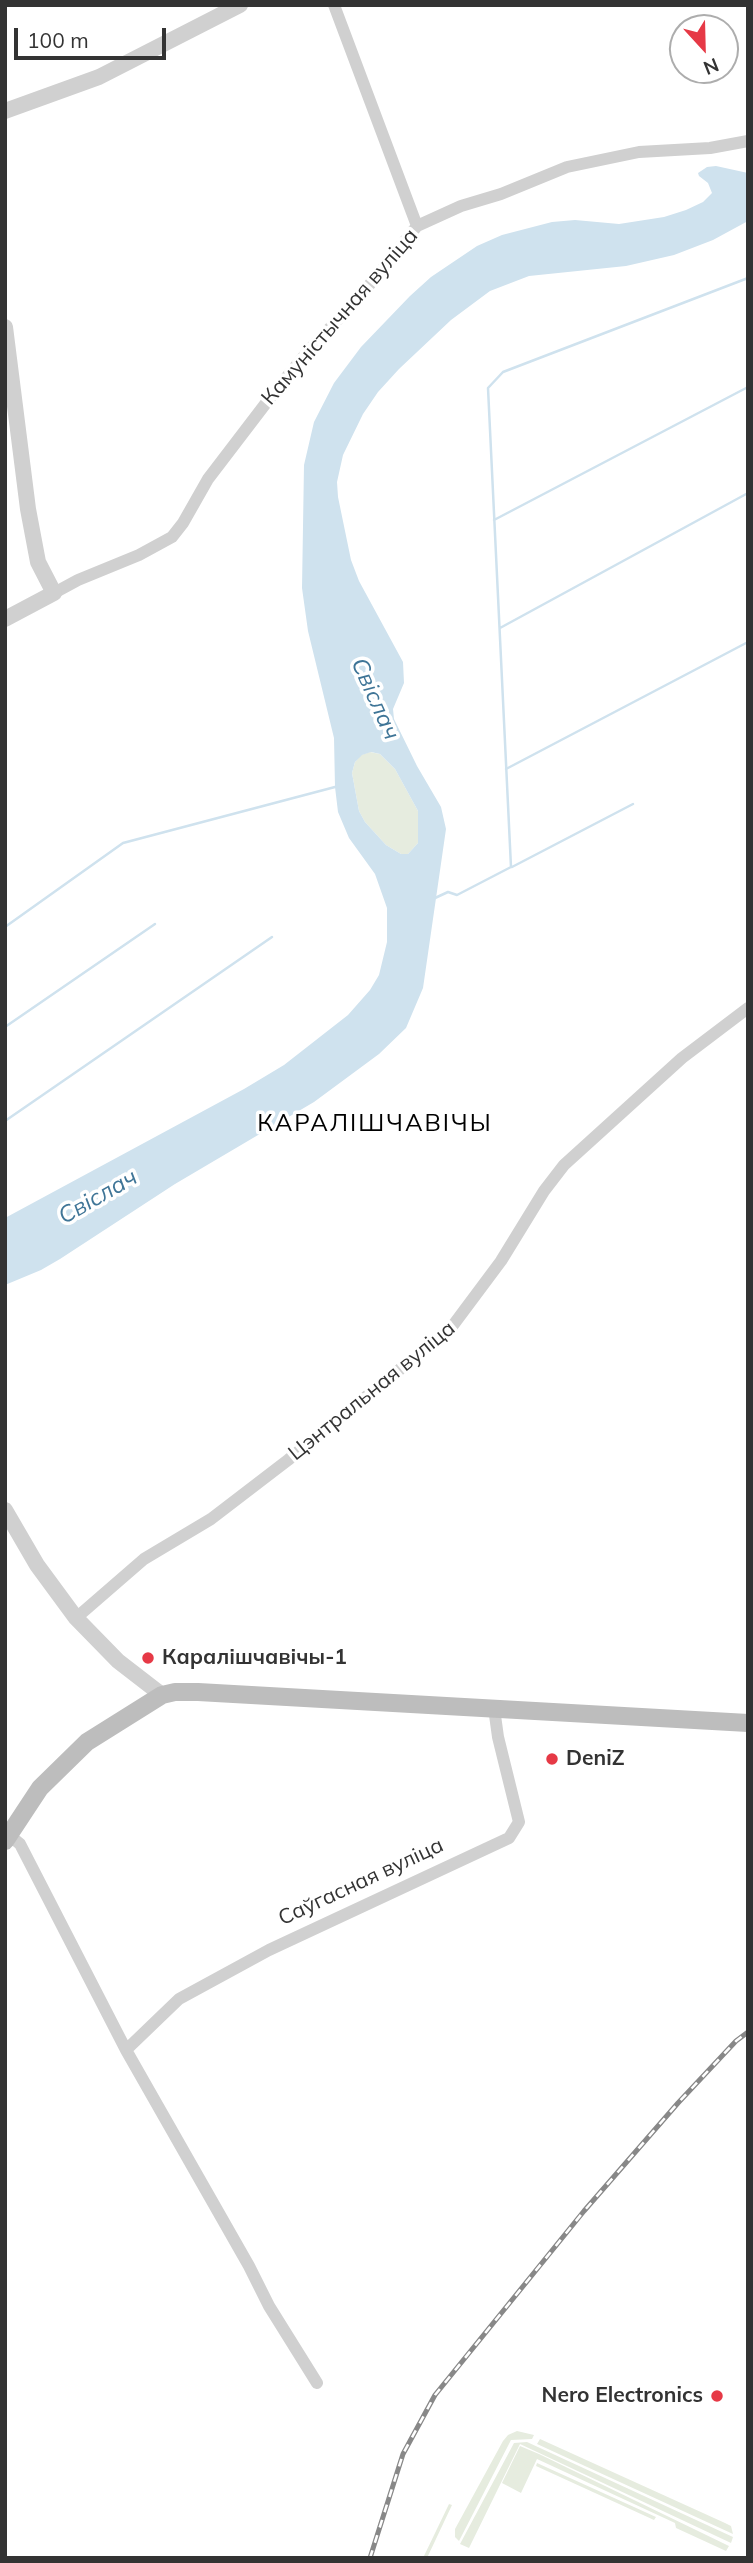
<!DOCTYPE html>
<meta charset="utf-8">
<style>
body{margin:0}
#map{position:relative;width:753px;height:2563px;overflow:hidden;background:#fff;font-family:Mulish,sans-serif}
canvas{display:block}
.frame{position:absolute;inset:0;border:7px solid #333;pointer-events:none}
.north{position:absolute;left:669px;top:14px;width:70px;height:70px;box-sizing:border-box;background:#fff;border:2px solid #adadad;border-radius:50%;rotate:158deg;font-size:19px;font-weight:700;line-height:28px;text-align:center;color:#333}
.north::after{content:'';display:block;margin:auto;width:24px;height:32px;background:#e63946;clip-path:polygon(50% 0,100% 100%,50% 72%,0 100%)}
.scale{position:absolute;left:14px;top:28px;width:152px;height:32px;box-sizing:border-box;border:4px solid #333;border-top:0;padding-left:9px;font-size:21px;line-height:24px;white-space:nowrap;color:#333;-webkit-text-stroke:5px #fff;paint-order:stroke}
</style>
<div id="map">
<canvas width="753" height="2563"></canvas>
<div class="frame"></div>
<div class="north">N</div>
<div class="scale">100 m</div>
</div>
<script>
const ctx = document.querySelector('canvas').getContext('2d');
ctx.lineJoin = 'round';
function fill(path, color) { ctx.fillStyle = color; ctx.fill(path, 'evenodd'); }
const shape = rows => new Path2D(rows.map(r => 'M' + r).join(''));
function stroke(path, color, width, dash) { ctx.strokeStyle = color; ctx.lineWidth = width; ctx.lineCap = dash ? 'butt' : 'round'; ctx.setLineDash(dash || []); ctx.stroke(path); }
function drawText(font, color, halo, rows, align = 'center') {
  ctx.font = font + ' Mulish,sans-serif'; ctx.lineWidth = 7; ctx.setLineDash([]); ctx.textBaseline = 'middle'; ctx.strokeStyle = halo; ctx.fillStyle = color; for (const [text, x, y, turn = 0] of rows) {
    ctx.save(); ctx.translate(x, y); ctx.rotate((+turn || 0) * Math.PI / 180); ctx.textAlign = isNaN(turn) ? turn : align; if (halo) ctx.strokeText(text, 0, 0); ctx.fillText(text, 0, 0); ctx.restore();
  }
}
const green = shape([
 [370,752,380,754,395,769,418,811,418,843,408,854,401,854,386,845,365,822,359,811,352,773,355,762,361,755],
 [517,2431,534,2435,532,2439,511,2440,459,2541,455,2537,455,2529,503,2441,508,2435],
 [540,2439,725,2523,731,2526,733,2534,537,2444],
 [527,2442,733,2537,731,2543,520,2444,469,2548,460,2544,514,2443],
 [520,2446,539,2454,729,2546,726,2551,676,2528,675,2523,537,2459,521,2493,502,2483],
 [537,2463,656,2517,654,2520,536,2466],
 [449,2504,452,2505,427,2558,423,2558]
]);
const water = shape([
 [716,166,748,173,748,221,713,240,674,255,626,266,529,276,490,291,451,320,399,369,378,392,363,414,343,455,337,482,338,497,351,560,359,581,403,662,404,683,393,709,394,719,417,766,441,807,446,829,423,988,406,1028,379,1054,314,1102,175,1184,60,1259,41,1270,5,1285,5,1218,244,1089,284,1065,348,1015,370,990,379,975,387,942,387,908,375,874,349,838,338,812,335,787,334,738,308,631,302,588,304,465,314,422,334,383,361,347,410,296,431,277,477,246,502,235,552,222,575,220,619,224,664,217,686,210,703,202,712,193,708,183,699,176,698,173,707,167],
 [371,752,380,754,395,769,418,811,418,843,408,854,401,854,386,845,365,822,359,811,352,773,355,762,362,755]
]);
const stream = shape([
 [494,520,748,387],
 [500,628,748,493],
 [506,769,748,642],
 [512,867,633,804],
 [435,898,448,892,457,895,511,867,488,388,503,372,748,278],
 [5,927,123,843,335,787],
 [5,1027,155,924],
 [5,1121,272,937]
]);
const minor = shape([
 [334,5,417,226],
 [54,593,78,580,139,555,172,537,183,523,208,479,276,390,309,350,362,294,417,226,461,206,501,194,567,167,639,152,710,148,748,141],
 [76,1618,144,1559,211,1519,288,1460,451,1328,501,1261,544,1191,564,1165,682,1058,748,1008],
 [9,1835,20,1844,126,2050,249,2266,269,2306,317,2383],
 [126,2050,179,1999,269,1950,509,1838,519,1822,498,1737,494,1708]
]);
const tertiary = shape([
 [5,111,99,77,240,5],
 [5,327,28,509,38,562,54,593,5,619],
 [5,1510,37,1565,76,1618,118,1661,162,1695]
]);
const secondary = shape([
 [5,1841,40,1788,87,1742,162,1695,175,1692,198,1692,748,1723]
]);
const rail = shape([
 [370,2558,403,2454,435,2395,584,2211,678,2103,736,2041,748,2032]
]);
const markers = [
 [148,1658,7,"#e63946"],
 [552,1759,7,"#e63946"],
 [717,2396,7,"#e63946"]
];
const streetNames = [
 ["Камуністычная вуліца",340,317,-49],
 ["Цэнтральная вуліца",372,1391,-39],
 ["Саўгасная вуліца",361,1882,-25]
];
const poiNames = [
 ["Каралішчавічы-1",162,1658],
 ["DeniZ",566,1759],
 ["Nero Electronics",703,2396,"right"]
];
const waterNames = [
 ["Свіслач",375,699,66],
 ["Свіслач",98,1197,-30]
];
const quarterNames = [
 ["КАРАЛІШЧАВІЧЫ",375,1124]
];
fill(green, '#e6ecdf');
fill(water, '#cfe2ee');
stroke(stream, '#cfe2ee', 2.5);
stroke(minor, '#d0d0d0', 12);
stroke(tertiary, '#d0d0d0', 16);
stroke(secondary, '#bdbdbd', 18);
stroke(rail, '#888', 5);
stroke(rail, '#fff', 2.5, [8]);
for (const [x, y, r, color] of markers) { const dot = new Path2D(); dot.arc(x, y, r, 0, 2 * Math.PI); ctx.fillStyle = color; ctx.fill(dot); stroke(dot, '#fff', 2.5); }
drawText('21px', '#333', '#fff', streetNames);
drawText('bold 21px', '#333', '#fff', poiNames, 'left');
drawText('italic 23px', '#3f7597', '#fff', waterNames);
ctx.letterSpacing = '2px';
drawText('24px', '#000', '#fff', quarterNames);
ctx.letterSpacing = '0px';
</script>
